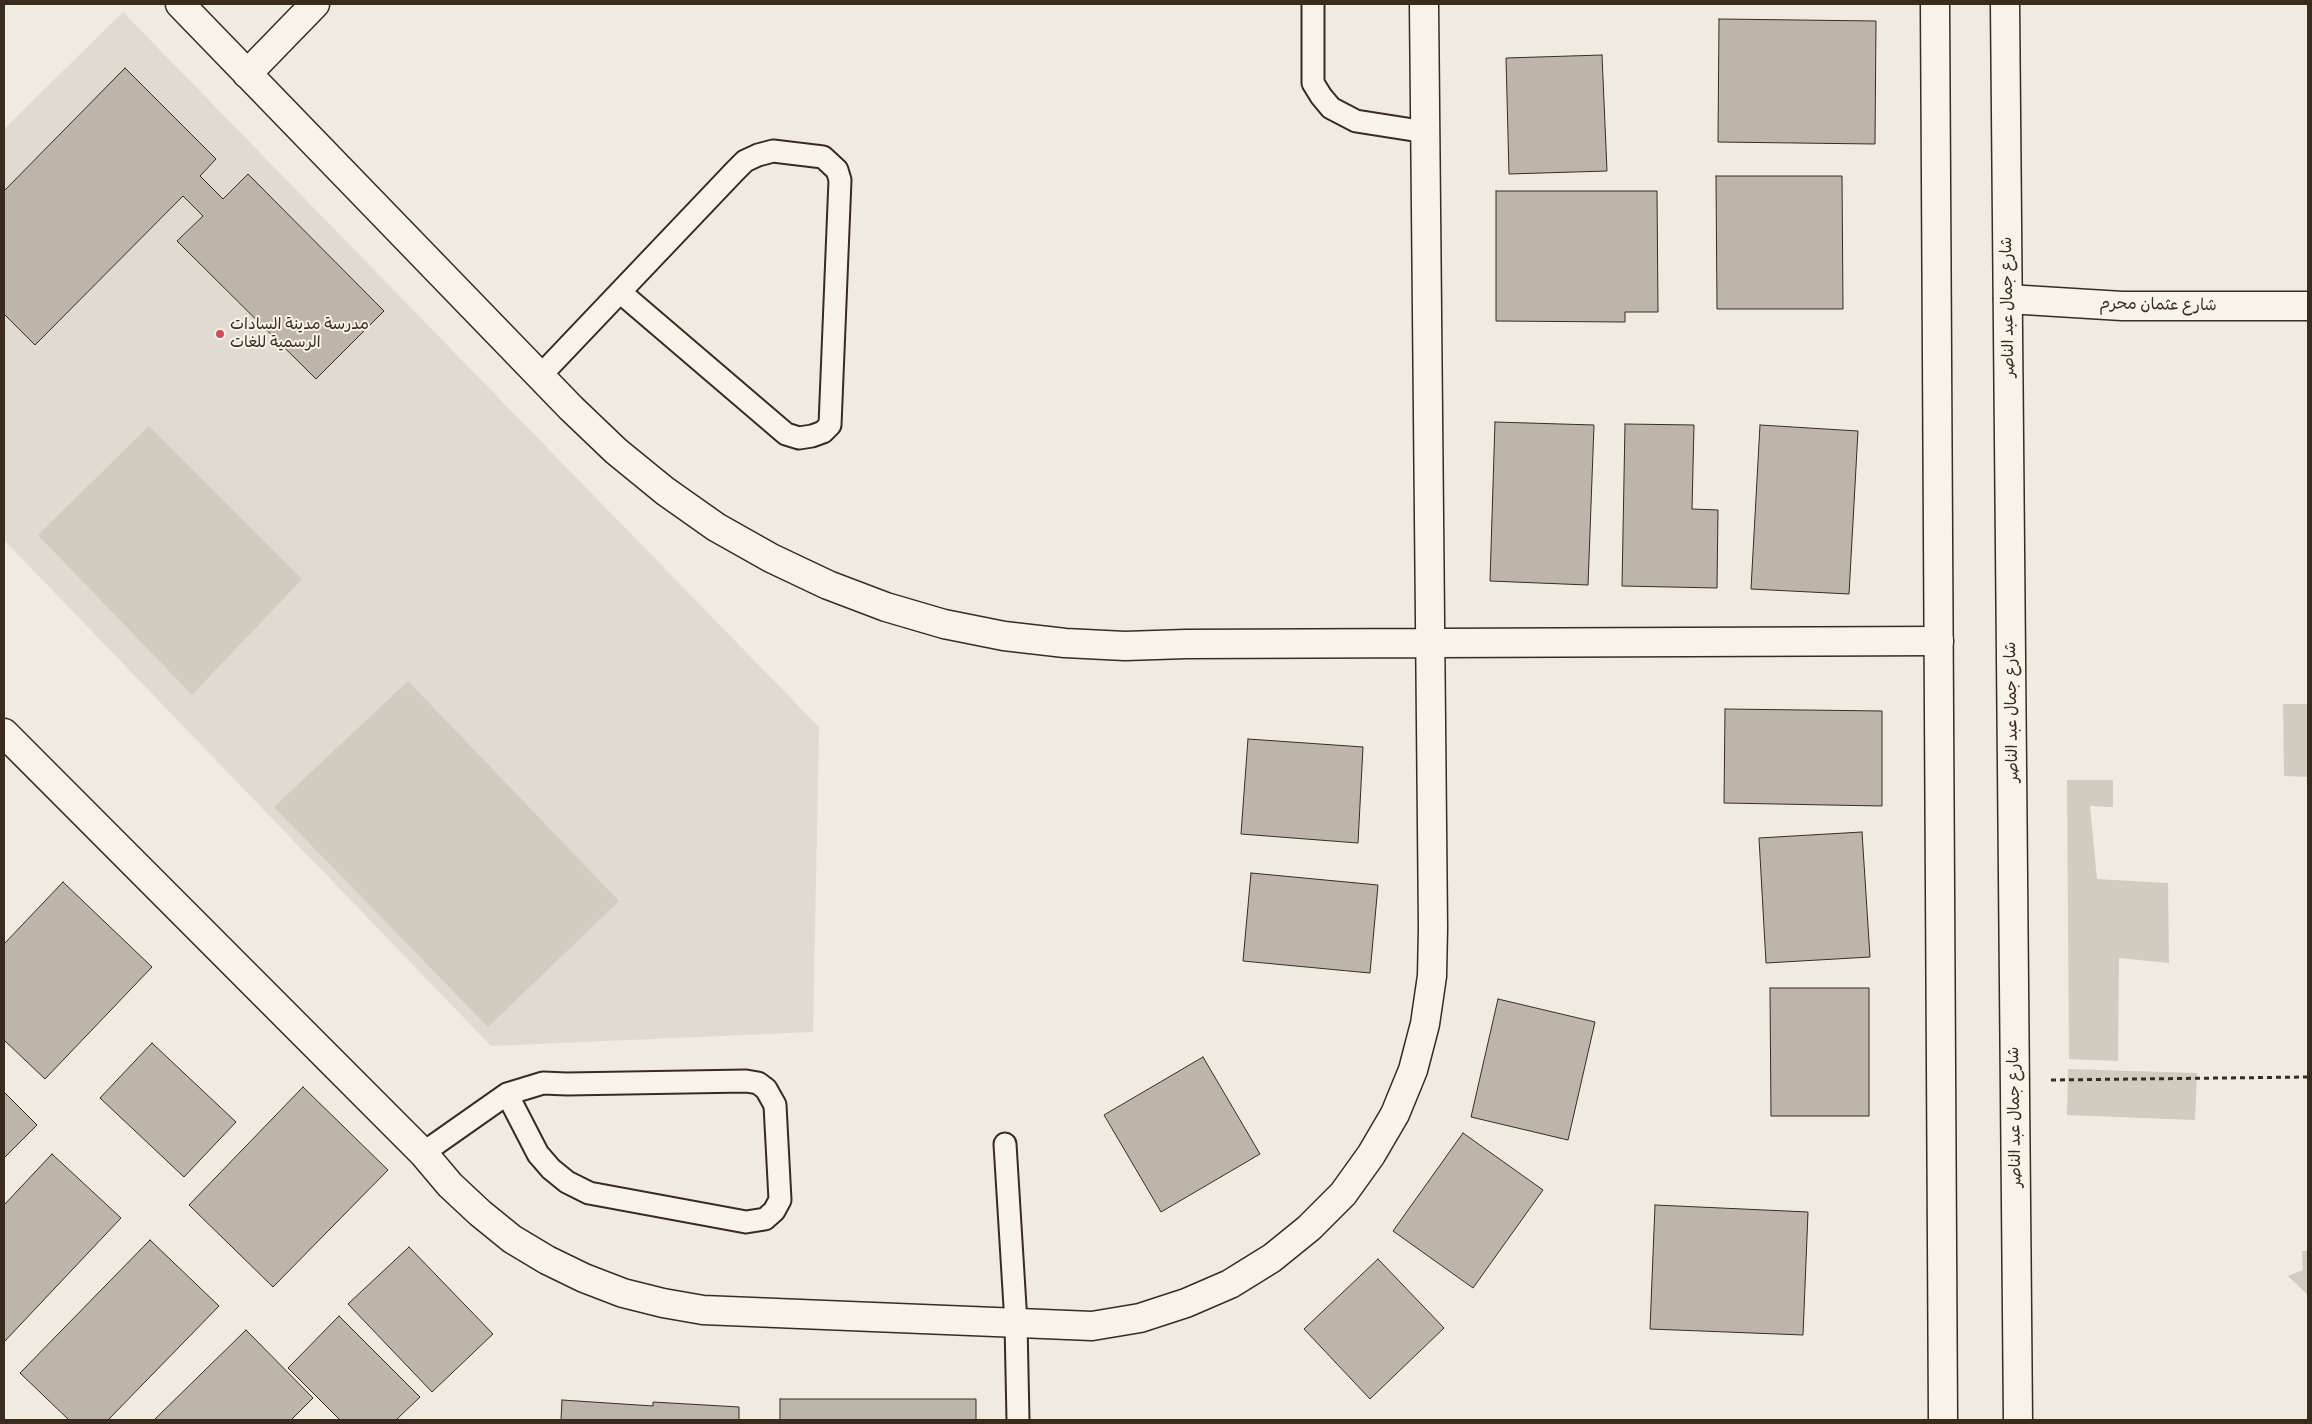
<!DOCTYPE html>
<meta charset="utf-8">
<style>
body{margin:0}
#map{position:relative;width:2312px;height:1424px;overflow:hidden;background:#efebe0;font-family:"Patrick Hand",sans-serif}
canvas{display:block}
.frame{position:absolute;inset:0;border:5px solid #3b2a1e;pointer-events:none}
</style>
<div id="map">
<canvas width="2312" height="1424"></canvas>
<div class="frame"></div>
</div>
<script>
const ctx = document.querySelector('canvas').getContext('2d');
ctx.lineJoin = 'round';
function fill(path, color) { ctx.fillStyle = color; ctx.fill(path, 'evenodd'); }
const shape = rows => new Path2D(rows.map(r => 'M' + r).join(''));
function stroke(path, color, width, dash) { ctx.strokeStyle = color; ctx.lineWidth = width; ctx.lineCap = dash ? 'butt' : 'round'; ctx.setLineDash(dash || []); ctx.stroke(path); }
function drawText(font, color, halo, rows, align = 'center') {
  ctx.font = font + ' "Patrick Hand","Playpen Sans Arabic",sans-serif'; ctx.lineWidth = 4; ctx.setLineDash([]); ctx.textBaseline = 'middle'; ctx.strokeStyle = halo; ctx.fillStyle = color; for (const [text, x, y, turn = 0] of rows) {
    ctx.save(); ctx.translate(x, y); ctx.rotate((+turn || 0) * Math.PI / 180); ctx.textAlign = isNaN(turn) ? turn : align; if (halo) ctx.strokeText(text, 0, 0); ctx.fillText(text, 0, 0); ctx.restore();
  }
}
const built = shape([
 [123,12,819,727,813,1032,491,1046,4,540,4,129]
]);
const green = shape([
 [149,426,302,579,192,695,38,535],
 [408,681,619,901,488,1027,274,807],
 [2283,704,2308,704,2308,777,2284,776],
 [2067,780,2113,780,2113,807,2090,806,2097,879,2168,883,2169,963,2119,958,2118,1061,2069,1059],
 [2068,1069,2197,1073,2195,1120,2067,1115],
 [2302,1251,2308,1251,2308,1295,2288,1276,2303,1270]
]);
const building = shape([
 [1719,19,1876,21,1875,144,1718,142,1719,19],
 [1602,55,1607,171,1509,174,1506,58,1602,55],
 [125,68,216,159,200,176,223,199,248,174,384,311,316,379,177,241,203,216,183,196,35,345,4,314,4,191,125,68],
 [1716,176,1842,176,1843,309,1717,309,1716,176],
 [1496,191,1657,191,1658,312,1625,312,1625,322,1496,321,1496,191],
 [1495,422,1594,425,1588,585,1490,581,1495,422],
 [1625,424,1694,425,1692,509,1718,510,1717,588,1622,586,1625,424],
 [1760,425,1858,431,1849,594,1751,589,1760,425],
 [1725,709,1882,711,1882,806,1724,803,1725,709],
 [1248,739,1363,747,1358,843,1241,834,1248,739],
 [1862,832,1870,957,1766,963,1759,838,1862,832],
 [1251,873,1378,885,1370,973,1243,961,1251,873],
 [63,882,152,967,45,1079,4,1040,4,944,63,882],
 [1770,988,1869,988,1869,1116,1771,1116,1770,988],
 [1498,999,1595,1022,1568,1140,1471,1117,1498,999],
 [152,1043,236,1122,184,1177,100,1098,152,1043],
 [1203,1057,1260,1154,1161,1212,1104,1115,1203,1057],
 [303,1087,388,1170,273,1287,189,1205,303,1087],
 [4,1092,37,1125,4,1158,4,1092],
 [1463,1133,1543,1190,1473,1288,1393,1231,1463,1133],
 [52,1154,121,1218,4,1342,4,1205,52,1154],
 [1655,1205,1808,1212,1803,1335,1650,1329,1655,1205],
 [150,1240,219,1306,108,1420,69,1420,20,1373,150,1240],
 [409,1247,493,1334,432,1392,348,1304,409,1247],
 [1378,1259,1444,1328,1370,1399,1304,1329,1378,1259],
 [339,1316,420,1397,396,1420,340,1420,288,1368,339,1316],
 [246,1330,313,1398,291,1420,154,1420,246,1330],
 [780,1399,976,1399,976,1420,780,1420,780,1399],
 [562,1400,653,1406,653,1402,739,1407,739,1420,561,1420,562,1400]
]);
const path = shape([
 [2051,1080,2308,1077]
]);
const service = shape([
 [1313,4,1313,83,1321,96,1331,108,1356,121,1426,132],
 [540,376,735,171,745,161,758,155,773,151,823,157,837,170,840,180,830,425,823,432,812,436,799,438,786,434,620,292],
 [1005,1144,1016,1323,1018,1420],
 [423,1153,507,1094,543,1083,567,1084,746,1081,758,1083,766,1089,775,1105,780,1200,774,1211,765,1219,746,1222,589,1193,567,1182,551,1169,538,1154,507,1094]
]);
const minor = shape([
 [180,4,571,408,616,451,665,491,716,527,771,558,828,585,886,607,944,624,1004,636,1065,643,1125,646,1186,644,1939,641],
 [247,74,315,4],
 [2008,299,2122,306,2308,306],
 [4,733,423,1153,450,1185,480,1213,512,1239,547,1260,584,1278,623,1293,663,1303,703,1310,1092,1326,1140,1318,1186,1303,1230,1284,1272,1258,1309,1228,1343,1194,1371,1155,1395,1114,1413,1070,1425,1024,1432,976,1433,928,1424,4]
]);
const secondary = shape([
 [1935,4,1943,1420],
 [2005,4,2018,1420]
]);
const markers = [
 [220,334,5,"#d1495b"]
];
const streetNames = [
 ["شارع عثمان محرم",2158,305,1],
 ["شارع جمال عبد الناصر",2008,307,-91],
 ["شارع جمال عبد الناصر",2012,712,-91],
 ["شارع جمال عبد الناصر",2015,1117,-91]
];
const poiNames = [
 ["مدرسة مدينة السادات",230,325],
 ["الرسمية للغات",230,343]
];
fill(built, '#e0dbd0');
fill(green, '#d1cbc0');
fill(building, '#bdb5aa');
stroke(building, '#3b2a1e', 1);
stroke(service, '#3b2a1e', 25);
stroke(minor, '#3b2a1e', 31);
stroke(secondary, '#3b2a1e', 31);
stroke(path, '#3b2a1e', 3, [5, 4]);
stroke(service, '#f7f3e8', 21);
stroke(minor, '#f7f3e8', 28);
stroke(secondary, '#f7f3e8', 28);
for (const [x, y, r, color] of markers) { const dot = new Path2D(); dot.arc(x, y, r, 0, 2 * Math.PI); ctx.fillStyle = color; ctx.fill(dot); stroke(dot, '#f7f3e8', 2); }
drawText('16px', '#3b2a1e', '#f7f3e8', streetNames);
drawText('16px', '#3b2a1e', '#f7f3e8', poiNames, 'left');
</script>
